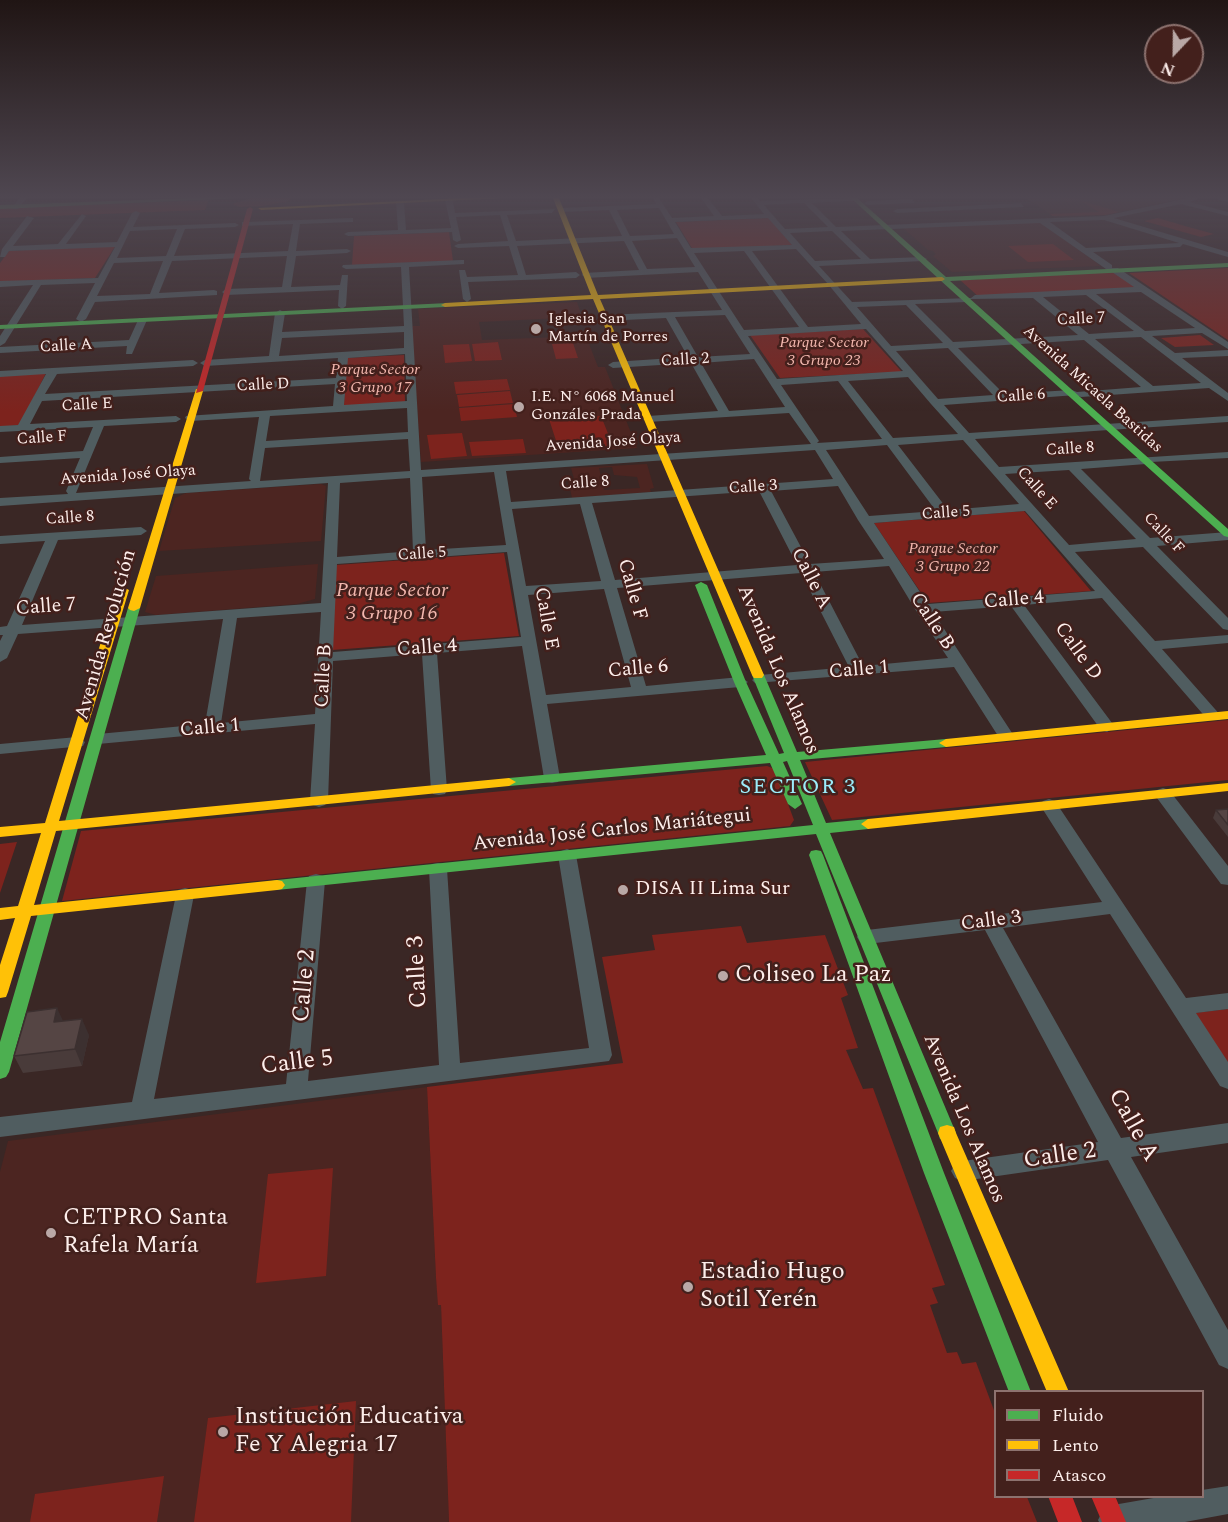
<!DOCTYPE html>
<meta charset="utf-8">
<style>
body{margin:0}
#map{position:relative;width:1228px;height:1522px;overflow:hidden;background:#3a2725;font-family:Spectral,serif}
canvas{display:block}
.legend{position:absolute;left:994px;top:1390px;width:210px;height:108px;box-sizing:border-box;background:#43201c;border:2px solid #8d726f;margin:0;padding:8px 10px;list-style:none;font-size:18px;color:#fdeeeb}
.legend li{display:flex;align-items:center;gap:12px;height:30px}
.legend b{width:30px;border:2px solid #8d726f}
.north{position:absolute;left:1144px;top:24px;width:60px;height:60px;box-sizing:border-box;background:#43201c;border:2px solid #8d726f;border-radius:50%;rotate:202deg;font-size:16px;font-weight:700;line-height:24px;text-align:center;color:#fdeeeb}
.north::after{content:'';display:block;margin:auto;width:21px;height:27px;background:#b9a8a6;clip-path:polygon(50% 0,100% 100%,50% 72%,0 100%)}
</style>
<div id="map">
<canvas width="1228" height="1522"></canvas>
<ul class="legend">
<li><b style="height:8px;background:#4caf50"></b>Fluido</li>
<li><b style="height:8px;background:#ffc107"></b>Lento</li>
<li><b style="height:8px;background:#c62828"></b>Atasco</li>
</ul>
<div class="north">N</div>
</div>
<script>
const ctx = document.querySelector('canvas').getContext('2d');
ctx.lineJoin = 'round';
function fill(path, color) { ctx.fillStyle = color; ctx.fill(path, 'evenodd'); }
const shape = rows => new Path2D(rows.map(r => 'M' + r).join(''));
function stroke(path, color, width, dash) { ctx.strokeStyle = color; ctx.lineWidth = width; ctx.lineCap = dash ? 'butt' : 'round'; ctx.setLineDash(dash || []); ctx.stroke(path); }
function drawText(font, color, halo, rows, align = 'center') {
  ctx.font = font + ' Spectral,serif'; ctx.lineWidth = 5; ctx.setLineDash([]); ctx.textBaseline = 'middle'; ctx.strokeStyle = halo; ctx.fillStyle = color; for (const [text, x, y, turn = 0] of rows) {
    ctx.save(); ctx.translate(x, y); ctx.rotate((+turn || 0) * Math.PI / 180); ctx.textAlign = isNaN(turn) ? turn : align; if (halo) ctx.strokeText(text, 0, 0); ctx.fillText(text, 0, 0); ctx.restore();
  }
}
const built = shape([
 [1025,198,1185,198,1106,215,1055,217],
 [1040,222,1101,266,952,272,933,256,936,254,933,251,928,250,903,228],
 [577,302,582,317,479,322,482,340,586,336,598,367,605,367,637,448,421,462,411,326,420,326,418,309],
 [647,464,654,488,650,489,651,492,572,498,568,480,574,479,571,468],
 [612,467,614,475,637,477,640,488,604,490,599,468],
 [321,484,326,486,321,541,159,551,175,498,186,493],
 [318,564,315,599,297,604,156,615,145,612,156,576],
 [427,1087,436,1278,439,1305,441,1305,449,1522,0,1522,0,1172,8,1141]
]);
const green = shape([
 [251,198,292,198,286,202,262,206,239,207,232,204],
 [1060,198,1073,198,1119,212,1105,215,1052,216,1050,214,1099,212,1081,201,1066,202],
 [209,200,205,210,0,218,0,208],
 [769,218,792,245,693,250,676,222],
 [1158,218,1185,226,1214,234,1201,237,1144,221],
 [449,232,453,261,352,265,354,236],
 [1053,244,1074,260,1028,262,1008,246],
 [116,245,95,278,0,282,0,263,9,251],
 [1228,268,1228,340,1129,273],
 [1114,272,1138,288,979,297,960,280],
 [863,329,902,372,780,378,750,335],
 [1200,335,1214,345,1175,347,1161,338],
 [498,342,502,360,475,361,472,344],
 [573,343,578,358,556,359,552,344],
 [469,344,472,361,445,363,443,345],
 [404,355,405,402,344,406,345,358],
 [46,373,20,425,0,427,0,376],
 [507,379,510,390,456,394,454,382],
 [510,391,513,403,459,407,457,395],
 [514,404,517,417,461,421,459,408],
 [601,416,613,446,559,450,549,419],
 [462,433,467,456,431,459,427,435],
 [523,439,526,453,472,456,469,442],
 [1024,511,1091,591,928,603,874,523],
 [504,553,519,636,332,650,336,565],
 [1228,720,1228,780,832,820,805,762],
 [767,766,775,769,794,820,790,826,62,901,81,831],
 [17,842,0,893,0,844],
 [741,926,747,943,825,935,848,995,841,998,858,1048,846,1050,863,1089,873,1088,945,1285,932,1288,938,1303,930,1305,947,1353,957,1352,962,1364,976,1362,995,1413,996,1496,1027,1497,1037,1522,449,1522,441,1305,438,1305,436,1278,427,1087,623,1063,602,957,655,950,652,935],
 [1228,1009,1228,1065,1194,1013],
 [333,1168,326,1276,256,1283,268,1174],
 [356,1401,351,1522,194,1522,208,1418],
 [164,1476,157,1522,30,1522,35,1494]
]);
const street = shape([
 [19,198,27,198,18,209,12,209,19,198],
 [449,198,453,200,455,213,555,209,552,213,507,215,516,241,622,236,609,210,562,212,558,210,562,208,656,204,653,198,659,198,672,218,714,216,701,198,708,198,722,216,764,214,751,198,758,198,760,201,857,198,854,201,812,203,836,227,1104,216,1188,198,1200,198,1190,202,1228,212,1228,216,1181,204,1114,218,1228,252,1228,257,1183,244,1180,247,1093,252,1112,265,1112,268,1118,268,1228,342,1228,349,1202,333,1152,336,1175,353,1228,350,1228,356,1182,358,1228,393,1228,401,1209,388,1081,397,1076,395,944,405,969,433,1228,416,1228,422,975,439,999,467,1228,452,1228,458,1151,462,1146,464,1081,469,1150,538,1228,532,1228,540,1157,546,1228,618,1228,630,1223,629,1143,547,1075,552,1155,641,1228,635,1228,643,1162,649,1222,717,1220,720,1208,720,1102,598,1024,605,1115,727,1107,732,1101,730,1011,606,933,612,1014,736,1012,739,1000,739,954,667,755,683,752,680,760,675,849,667,801,573,617,588,646,686,740,677,748,682,740,687,547,704,560,778,558,782,552,783,546,782,544,778,522,646,437,653,447,790,445,794,439,795,433,794,431,790,422,654,333,661,328,801,325,805,319,807,313,805,310,801,315,724,98,744,92,743,90,739,92,735,98,734,205,724,223,619,18,634,7,658,0,662,0,641,3,635,0,635,0,627,7,626,45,541,0,544,0,536,141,527,147,531,141,535,58,540,22,625,321,603,328,483,0,506,0,498,68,494,66,491,80,458,0,463,0,457,83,451,93,427,0,432,0,426,18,425,46,374,0,377,0,371,193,360,198,363,193,366,57,374,45,394,336,378,338,358,205,366,200,363,205,360,269,356,275,313,280,310,285,313,282,332,404,326,401,267,346,269,342,267,343,265,461,260,464,260,464,264,409,267,421,470,811,444,789,413,648,422,643,419,648,416,718,411,691,363,613,368,608,365,613,362,688,357,666,318,604,321,599,318,604,315,722,310,698,272,586,278,582,275,583,273,639,270,624,241,517,246,526,275,576,272,580,275,576,278,468,282,471,299,467,302,463,299,459,270,465,270,467,277,518,275,509,246,458,248,454,246,458,244,508,241,500,215,456,217,461,240,457,242,453,240,452,232,348,236,344,234,348,232,398,230,396,202,400,200,404,202,406,230,451,228,445,200,449,198],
 [804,203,828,227,785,229,764,205,804,203],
 [659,208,674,234,630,236,617,210,659,208],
 [768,218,792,245,691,248,675,222,768,218],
 [1104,220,1179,243,1086,248,1050,222,1104,220],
 [1040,223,1106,269,1112,269,1112,272,1134,287,975,295,971,298,852,302,819,266,923,261,927,259,923,257,870,259,841,231,1040,223],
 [832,231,861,259,815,261,790,233,832,231],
 [677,238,695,267,647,269,632,241,677,238],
 [796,249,828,284,861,324,808,327,752,251,796,249],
 [744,251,799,327,744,330,694,253,744,251],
 [1141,292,1195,328,1145,331,1096,294,1141,292],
 [1086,295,1134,331,1089,334,1043,297,1086,295],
 [1033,298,1078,335,953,342,915,304,967,302,971,299,1033,298],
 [906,305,943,343,891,346,857,307,906,305],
 [725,315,750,354,698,357,675,317,725,315],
 [866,329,903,371,777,379,748,336,866,329],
 [404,332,404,348,279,356,282,338,404,332],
 [1141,337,1201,383,1153,386,1095,339,1141,337],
 [1084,340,1141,387,1077,392,1072,390,1004,394,958,348,1084,340],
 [948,348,993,395,938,399,896,351,948,348],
 [405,354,407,401,344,405,348,358,405,354],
 [754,359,785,407,729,411,701,363,754,359],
 [908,377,931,404,958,434,893,438,848,381,908,377],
 [838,381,882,439,817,443,819,441,781,385,838,381],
 [335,384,333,406,186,416,185,418,190,421,259,417,249,479,251,481,76,493,104,426,176,422,181,419,176,416,30,424,42,401,335,384],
 [407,408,408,432,266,441,270,416,407,408],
 [408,439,410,471,260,481,265,448,408,439],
 [963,440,992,473,1019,504,948,510,898,445,963,440],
 [887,445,936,511,869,516,826,450,887,445],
 [815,450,833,479,511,502,506,471,815,450],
 [1069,470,1136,539,1069,545,1005,474,1069,470],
 [494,472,506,545,426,550,422,477,494,472],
 [410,478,413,551,337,557,340,483,410,478],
 [838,486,858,520,884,559,810,564,771,491,838,486],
 [759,491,797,565,615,580,592,503,759,491],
 [580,504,601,581,526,586,512,509,580,504],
 [1025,511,1095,591,928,604,874,523,1025,511],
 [507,552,521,637,333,652,337,564,507,552],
 [889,566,915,609,948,658,863,666,814,572,889,566],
 [604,589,631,687,546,695,528,595,604,589],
 [321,612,315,714,221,723,237,618,321,612],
 [1218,198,1228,198,1228,202,1219,200,1218,198],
 [912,199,915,203,868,205,864,203,868,201,912,199],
 [1021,203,1024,207,897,213,893,211,897,209,1021,203],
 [136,211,140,213,133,227,235,223,239,225,235,227,185,229,174,256,288,251,293,224,242,226,242,222,245,222,353,218,353,222,350,222,300,224,296,251,347,249,351,251,347,253,296,256,291,287,340,285,342,275,348,275,346,306,342,309,338,306,339,290,226,295,222,292,226,289,282,287,287,256,172,261,159,293,214,290,217,291,217,295,95,302,86,319,81,322,76,319,95,283,41,285,5,343,0,346,0,336,33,285,0,287,0,281,98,278,115,247,9,251,5,257,0,257,2,249,27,216,34,218,13,246,58,244,82,214,86,216,66,244,117,242,132,213,136,211],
 [177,229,166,256,117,258,130,231,177,229],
 [163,261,150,294,97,296,114,263,163,261],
 [139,318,147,320,132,354,126,354,127,346,0,353,0,347,129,340,139,318],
 [77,737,85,742,83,746,0,754,0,744,77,737],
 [1163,788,1169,790,1228,866,1228,885,1221,884,1157,798,1154,794,1157,790,1163,788],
 [1049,799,1055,801,1186,998,1228,993,1228,1009,1196,1013,1228,1062,1228,1089,1220,1086,1110,914,1003,928,1121,1138,1228,1123,1228,1143,1131,1157,1228,1330,1228,1369,1219,1365,1108,1160,963,1181,955,1178,951,1171,955,1164,963,1161,1098,1142,985,930,867,944,860,942,857,937,860,932,867,930,1102,902,1040,805,1043,801,1049,799],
 [567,849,573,851,576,855,612,1055,609,1061,0,1137,0,1117,132,1102,176,895,178,890,185,888,192,890,194,895,154,1099,286,1084,307,881,309,876,316,874,323,876,325,881,308,1081,439,1065,429,869,432,864,438,863,444,864,447,869,460,1063,589,1048,558,855,561,851,567,849],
 [1228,1486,1228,1514,1185,1522,1099,1522,1098,1520,1103,1510,1113,1505,1165,1496,1202,1496,1202,1490,1228,1486]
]);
const fast = shape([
 [194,198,240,198,0,209,0,205,194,198],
 [851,198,857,198,946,277,1228,263,1228,267,950,281,1228,529,1228,537,1224,536,940,280,851,198],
 [448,303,449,305,445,307,0,329,0,325,448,303],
 [701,582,707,585,746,682,779,754,784,753,752,675,754,672,762,672,764,675,797,752,946,739,953,743,946,747,800,760,826,823,868,819,875,824,868,829,830,833,956,1133,954,1139,947,1141,940,1139,938,1133,816,834,277,890,272,889,269,885,272,881,277,880,813,825,787,761,783,762,802,804,795,809,788,804,770,763,509,786,502,782,509,778,766,755,734,682,695,585,701,582],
 [134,605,140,608,9,1072,6,1077,0,1079,0,1042,128,608,134,605],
 [816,850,821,851,823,855,944,1173,1031,1392,1009,1392,924,1173,809,855,811,851,816,850]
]);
const slow = shape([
 [462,198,504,198,261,210,258,208,462,198],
 [553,198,559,198,598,295,942,277,945,279,942,281,600,299,764,675,762,678,754,678,752,675,593,299,445,307,441,305,445,303,591,295,553,198],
 [196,389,203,391,140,608,134,611,130,610,128,608,196,389],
 [123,587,129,590,59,821,509,778,516,782,509,786,56,831,34,905,277,880,282,881,285,885,282,889,277,890,31,916,8,992,6,997,0,998,0,965,15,918,0,920,0,908,18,906,41,833,0,837,0,827,45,823,117,590,123,587],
 [1228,711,1228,719,946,747,939,743,946,739,1228,711],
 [1228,783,1228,791,868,829,861,824,868,819,1228,783],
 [947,1125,954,1127,956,1133,1069,1392,1047,1392,938,1133,940,1127,947,1125]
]);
const jam = shape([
 [250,207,253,209,203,391,196,393,247,209,250,207],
 [1048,1496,1072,1496,1082,1522,1058,1522,1048,1496],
 [1091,1496,1115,1496,1126,1522,1102,1522,1091,1496]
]);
const wall = shape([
 [1228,809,1228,837,1213,818,1216,810],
 [63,1021,89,1035,82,1066,23,1073,14,1056]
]);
const shadedWall = shape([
 [57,1008,65,1025,54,1022],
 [82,1019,89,1035,82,1066,75,1049]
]);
const building = shape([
 [1228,809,1228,825,1216,810,1228,809],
 [57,1008,54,1022,82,1019,75,1049,14,1056,27,1012,57,1008]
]);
const markers = [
 [536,329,6,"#b9a8a6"],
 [519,407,6,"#b9a8a6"],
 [623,890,6,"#b9a8a6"],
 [723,976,6,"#b9a8a6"],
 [51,1233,6,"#b9a8a6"],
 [688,1287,6,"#b9a8a6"],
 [223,1432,6,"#b9a8a6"]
];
const farPoinames = [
 ["Iglesia San",548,320],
 ["Martín de Porres",548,338],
 ["I.E. N° 6068 Manuel",531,398],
 ["Gonzáles Prada",531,416]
];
const farStreetnames = [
 ["Calle 7",1081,320,-3],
 ["Calle A",66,347,-3],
 ["Calle 2",685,361,-3],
 ["Calle D",263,386,-3],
 ["Avenida Micaela Bastidas",1092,390,42],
 ["Calle 6",1021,397,-4],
 ["Calle E",87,406,-3],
 ["Calle F",42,439,-4],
 ["Avenida José Olaya",613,443,-4],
 ["Calle 8",1070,450,-4],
 ["Avenida José Olaya",128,476,-4],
 ["Calle 8",585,484,-4],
 ["Calle 3",753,488,-4],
 ["Calle E",1036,489,48],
 ["Calle 5",946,514,-4],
 ["Calle 8",70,519,-4],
 ["Calle F",1163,534,46],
 ["Calle 5",422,555,-4]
];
const farParknames = [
 ["Parque Sector",824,344],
 ["3 Grupo 23",824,362],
 ["Parque Sector",375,371],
 ["3 Grupo 17",375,389],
 ["Parque Sector",953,550],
 ["3 Grupo 22",953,568]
];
const streetNames = [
 ["Calle A",810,579,63],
 ["Calle F",631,590,74],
 ["Calle 4",1014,601,-5],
 ["Calle 7",46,608,-4],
 ["Calle E",545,619,80],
 ["Calle B",931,622,57],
 ["Avenida Revolución",107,635,-74],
 ["Calle 4",427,649,-4],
 ["Calle D",1077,652,54],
 ["Calle 6",638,670,-5],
 ["Avenida Los Alamos",777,670,67],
 ["Calle 1",859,671,-5],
 ["Calle B",325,676,-87],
 ["Calle 1",210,729,-5],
 ["Avenida José Carlos Mariátegui",612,831,-6],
 ["Calle 3",991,922,-7],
 ["Avenida Los Alamos",963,1119,67]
];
const parkNames = [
 ["Parque Sector",392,592],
 ["3 Grupo 16",392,615]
];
const poiNames = [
 ["DISA II Lima Sur",635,890]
];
const quarterNames = [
 ["SECTOR 3",798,789]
];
const nearStreetnames = [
 ["Calle 3",419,972,-93],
 ["Calle 2",306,986,-85],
 ["Calle 5",297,1064,-7],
 ["Calle A",1132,1126,61],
 ["Calle 2",1060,1157,-8]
];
const nearPoinames = [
 ["Coliseo La Paz",735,976],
 ["CETPRO Santa",63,1219],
 ["Rafela María",63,1247],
 ["Estadio Hugo",700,1273],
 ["Sotil Yerén",700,1301],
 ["Institución Educativa",235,1418],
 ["Fe Y Alegria 17",235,1446]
];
fill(built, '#4c2521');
fill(green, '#7d231d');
fill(street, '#505d60');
fill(fast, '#4caf50');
fill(slow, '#ffc107');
fill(jam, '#c62828');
fill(wall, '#493b3a');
fill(shadedWall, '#3c3030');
fill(building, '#554544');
stroke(building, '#3c3030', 1.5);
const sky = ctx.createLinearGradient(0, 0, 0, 411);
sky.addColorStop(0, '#201514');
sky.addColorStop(0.48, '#4f4751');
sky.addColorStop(1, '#4f475100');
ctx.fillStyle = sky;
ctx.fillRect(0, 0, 1228, 411);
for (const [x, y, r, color] of markers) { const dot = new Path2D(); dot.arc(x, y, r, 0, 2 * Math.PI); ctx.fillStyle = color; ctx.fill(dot); stroke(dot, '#43201c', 2); }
drawText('16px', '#fdeeeb', '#43201c', farPoinames, 'left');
drawText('16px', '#fdeeeb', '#43201c', farStreetnames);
drawText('italic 16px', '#f3b7ae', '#43201c', farParknames);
drawText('20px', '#fdeeeb', '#43201c', streetNames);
drawText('italic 20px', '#f3b7ae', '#43201c', parkNames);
drawText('20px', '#fdeeeb', '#43201c', poiNames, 'left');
ctx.letterSpacing = '1.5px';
drawText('22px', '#9cecf9', '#43201c', quarterNames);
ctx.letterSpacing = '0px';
drawText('24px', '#fdeeeb', '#43201c', nearStreetnames);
drawText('24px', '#fdeeeb', '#43201c', nearPoinames, 'left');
</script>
